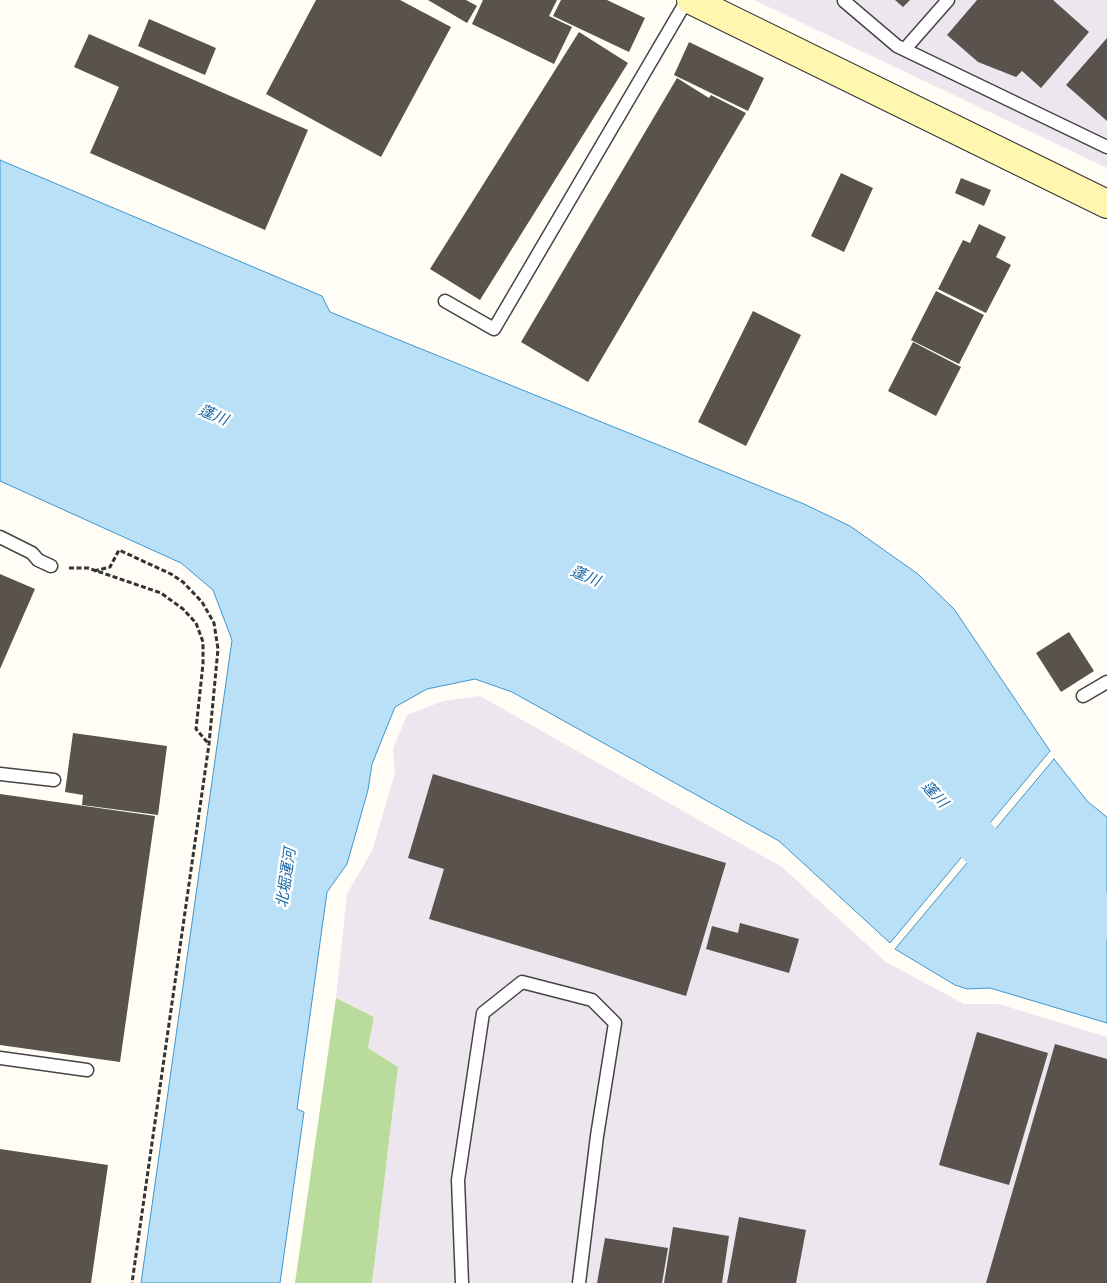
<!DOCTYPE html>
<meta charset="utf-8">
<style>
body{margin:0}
canvas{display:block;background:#fffdf5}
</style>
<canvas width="1107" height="1283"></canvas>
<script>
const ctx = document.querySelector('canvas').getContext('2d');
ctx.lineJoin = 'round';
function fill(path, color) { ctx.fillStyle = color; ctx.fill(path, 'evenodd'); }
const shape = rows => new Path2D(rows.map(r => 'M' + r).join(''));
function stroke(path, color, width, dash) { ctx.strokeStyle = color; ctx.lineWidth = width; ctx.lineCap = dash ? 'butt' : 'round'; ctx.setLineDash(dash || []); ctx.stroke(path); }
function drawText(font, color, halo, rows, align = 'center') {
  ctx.font = font + ' "Source Serif 4","Noto Sans JP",serif'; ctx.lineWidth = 5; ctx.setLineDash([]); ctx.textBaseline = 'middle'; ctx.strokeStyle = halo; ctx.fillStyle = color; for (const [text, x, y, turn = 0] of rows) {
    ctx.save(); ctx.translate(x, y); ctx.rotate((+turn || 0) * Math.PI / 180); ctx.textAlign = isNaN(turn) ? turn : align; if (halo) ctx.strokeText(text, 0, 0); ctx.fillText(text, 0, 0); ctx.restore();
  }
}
const industrial = shape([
 [754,0,1107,0,1107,168],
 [480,696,782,867,886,962,964,1004,999,1004,1107,1037,1107,1283,372,1283,398,1067,368,1048,374,1017,336,998,347,894,372,851,395,773,393,748,407,715,443,701]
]);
const forest = shape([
 [336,998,374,1017,368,1048,398,1067,372,1283,295,1283]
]);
const water = shape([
 [0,160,322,296,330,312,804,504,850,526,918,574,954,609,1050,751,890,943,779,841,512,692,475,679,427,689,395,707,372,764,368,790,347,864,327,892,297,1109,304,1112,280,1283,141,1283,232,640,213,590,181,563,0,481,0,160],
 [1054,759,1088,802,1107,817,1107,1023,990,988,967,989,955,985,895,949,1054,759]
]);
const river = shape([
 [934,795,1015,882,1107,917]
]);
const building = shape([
 [316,0,400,0,451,27,381,157,266,94],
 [428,0,466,0,477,6,467,23],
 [483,0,557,0,549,16,572,27,554,64,472,24],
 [561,0,607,0,645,18,629,52,553,16],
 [895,0,910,0,903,7],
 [977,0,1053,0,1089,32,1041,88,1022,71,1016,77,978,62,947,35],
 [149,19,216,48,205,75,138,46],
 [579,32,628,63,480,300,430,269],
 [89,34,308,130,265,230,90,153,119,87,74,67],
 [1107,38,1107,121,1066,85],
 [689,42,764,78,748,111,674,75],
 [677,78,709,98,711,95,746,113,588,382,521,342],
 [841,173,873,188,844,252,811,236],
 [961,178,991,190,984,206,955,193],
 [979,224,1006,237,996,257,1011,265,986,313,938,289,963,240,970,243],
 [936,291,984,315,959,364,911,340],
 [753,311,801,335,746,446,698,422],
 [913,342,961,367,936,416,888,391],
 [0,574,35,589,0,669],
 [1069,632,1094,671,1061,692,1036,653],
 [73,733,167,746,158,815,82,805,83,795,65,792],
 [433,774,726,863,686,996,429,919,444,869,408,858],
 [0,794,155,816,120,1062,0,1045],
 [740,923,799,939,789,973,706,949,712,926,738,933],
 [977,1032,1048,1053,1009,1185,939,1165],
 [1055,1044,1107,1059,1107,1283,986,1283],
 [0,1149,108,1165,91,1283,0,1283],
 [739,1217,806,1230,796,1283,727,1283],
 [673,1227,729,1236,722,1283,664,1283],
 [605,1238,668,1248,662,1283,597,1283]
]);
const path = shape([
 [69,568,88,568,161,593,183,609,196,623,203,642,203,664,196,729,208,743],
 [94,571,110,567,119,550,171,574,183,582,202,602,214,623,218,649,209,744,132,1283]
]);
const lane = shape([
 [844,1,897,46,1107,147],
 [905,49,948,0],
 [445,301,494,329,687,0],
 [0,537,32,553,38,560,51,566],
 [1083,696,1107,682],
 [0,774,54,780],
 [0,1058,87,1070],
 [462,1283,458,1180,483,1013,522,982,592,1000,615,1023,597,1136,579,1283]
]);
const secondary = shape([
 [691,0,1107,204]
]);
const waterNames = [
 ["蓬川",213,416,23],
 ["蓬川",585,577,23],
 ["蓬川",934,795,47],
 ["北堀運河",287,878,-82]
];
fill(industrial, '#eee6ef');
fill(forest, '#b9dc9c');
fill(water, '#b9e0f7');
stroke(water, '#3f96cf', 1);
stroke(river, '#b9e0f7', 45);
fill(building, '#5a524d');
stroke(lane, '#444', 15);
stroke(secondary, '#333', 30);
stroke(path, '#333', 3, [5, 2.5]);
stroke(lane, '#fff', 12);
stroke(secondary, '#fff6b0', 28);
drawText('italic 15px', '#1768a6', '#fff', waterNames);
</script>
